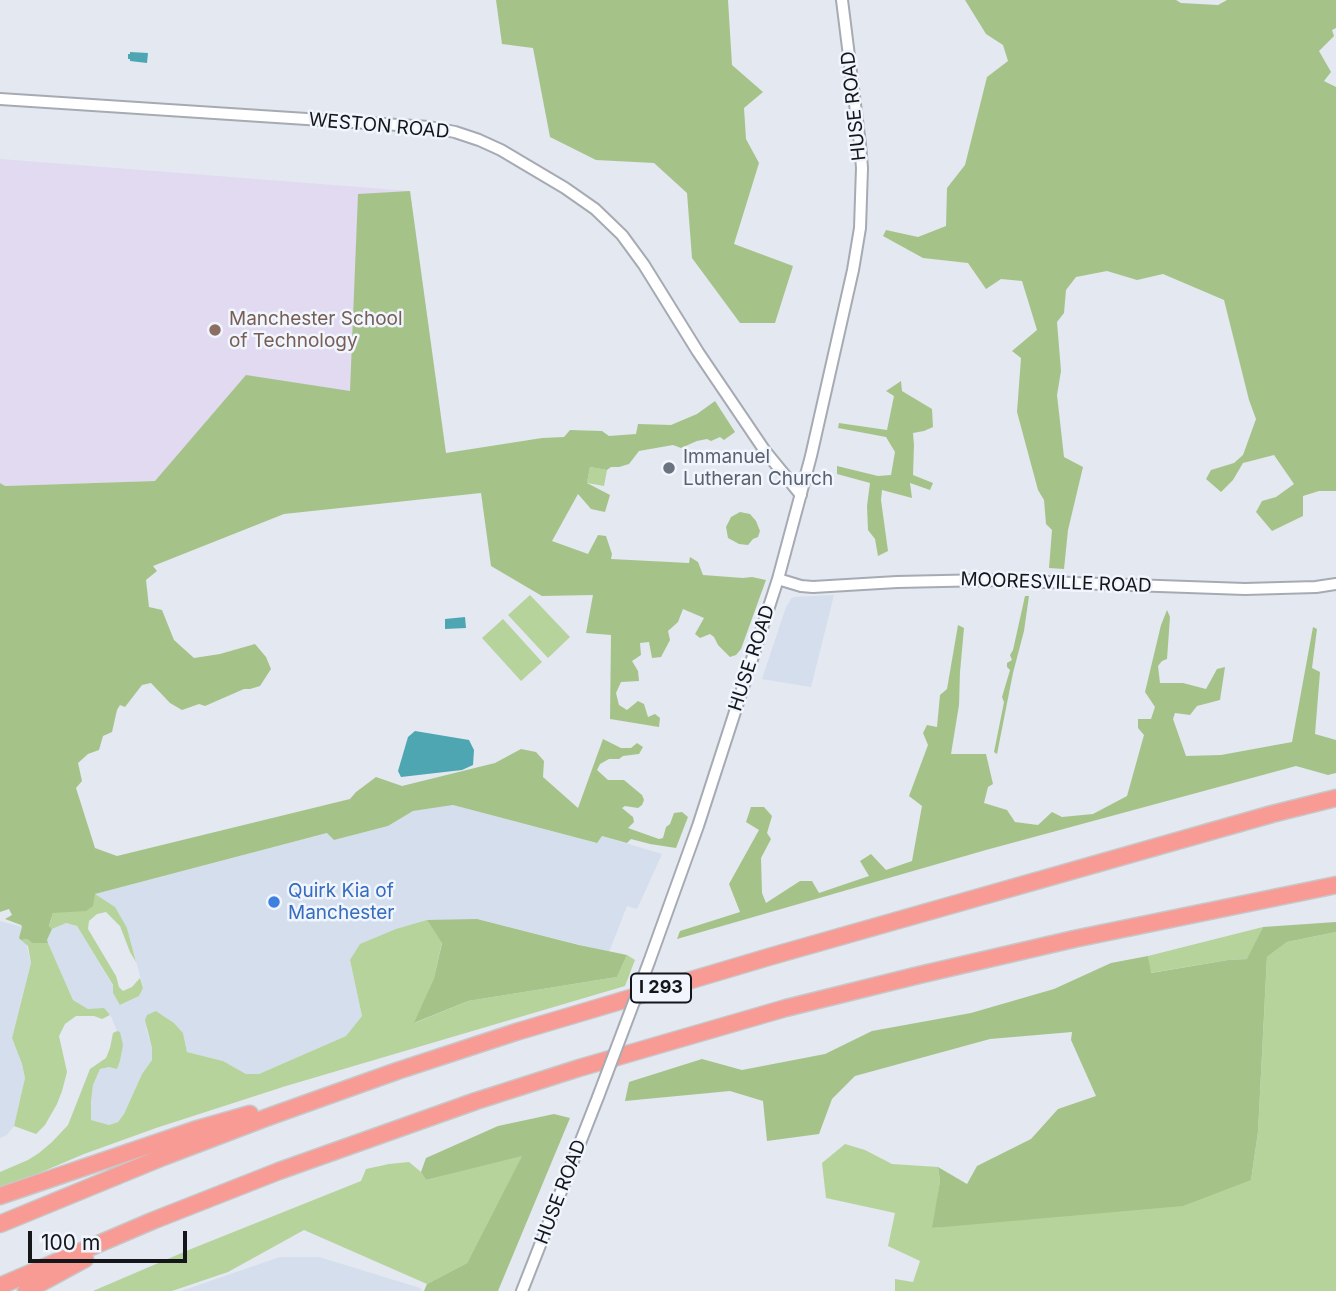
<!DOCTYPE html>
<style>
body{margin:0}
#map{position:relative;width:1336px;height:1291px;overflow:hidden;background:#e3e8f1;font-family:Inter,sans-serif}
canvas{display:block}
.scale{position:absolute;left:28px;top:1231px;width:159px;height:32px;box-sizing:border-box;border:4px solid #141619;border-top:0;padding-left:9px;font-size:21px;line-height:24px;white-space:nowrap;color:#141619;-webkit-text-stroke:5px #f0f5fe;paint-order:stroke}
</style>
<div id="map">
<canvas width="1336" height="1291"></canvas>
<div class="scale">100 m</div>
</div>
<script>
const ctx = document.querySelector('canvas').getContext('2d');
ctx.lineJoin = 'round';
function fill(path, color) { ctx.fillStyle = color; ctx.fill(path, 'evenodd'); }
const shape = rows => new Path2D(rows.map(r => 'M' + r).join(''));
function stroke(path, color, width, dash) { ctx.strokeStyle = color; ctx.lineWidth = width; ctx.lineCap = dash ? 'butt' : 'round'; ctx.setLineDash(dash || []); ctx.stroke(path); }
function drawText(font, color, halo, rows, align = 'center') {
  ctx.font = font + ' Inter,sans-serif'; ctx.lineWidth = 5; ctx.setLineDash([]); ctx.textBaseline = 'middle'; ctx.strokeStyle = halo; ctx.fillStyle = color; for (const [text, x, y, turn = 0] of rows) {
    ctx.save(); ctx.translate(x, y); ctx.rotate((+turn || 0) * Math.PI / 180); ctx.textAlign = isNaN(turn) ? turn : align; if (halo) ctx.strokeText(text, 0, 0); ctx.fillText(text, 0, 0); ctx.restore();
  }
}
const built = shape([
 [834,595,811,687,762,679,786,607,791,599,794,597],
 [453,805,596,843,602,836,662,854,637,909,627,906,609,952,477,919,350,960,362,1016,346,1036,259,1074,246,1074,223,1061,187,1052,183,1033,174,1023,156,1011,146,1028,152,1048,152,1060,142,1074,124,1114,118,1122,109,1125,91,1120,91,1102,93,1085,100,1069,109,1066,117,1069,120,1061,120,1033,117,1031,110,1014,88,1009,73,1000,48,943,47,940,52,929,66,923,77,926,113,986,113,993,121,1005,139,996,143,987,127,928,95,894,328,833,334,840,388,826,413,811],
 [0,921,22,927,31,963,12,1038,22,1064,25,1078,14,1126,7,1135,0,1138],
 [280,1257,319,1257,420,1288,422,1291,181,1291]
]);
const education = shape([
 [0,159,410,191,447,464,155,481,5,486,0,483]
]);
const green = shape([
 [590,467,607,470,604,486,587,483],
 [530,595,570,637,548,658,508,615],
 [503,619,542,662,521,681,482,638],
 [95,894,115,907,127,928,136,962,130,952,120,926,106,912,97,914,89,921,88,929,116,976,119,987,123,991,132,987,140,978,143,988,139,996,120,1005,113,993,113,985,77,926,66,923,52,929,49,927,53,913],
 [427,920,442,942,434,978,415,1023,468,1001,617,977,627,955,635,960,625,986,286,1086,156,1128,84,1154,18,1182,0,1188,0,1172,28,1160,39,1153,52,1142,68,1125,90,1069,106,1058,110,1048,113,1033,117,1031,120,1032,123,1045,120,1061,117,1069,109,1067,100,1069,93,1085,91,1102,91,1120,109,1125,118,1122,124,1114,142,1074,152,1060,152,1048,145,1020,147,1015,156,1011,174,1023,183,1033,187,1052,223,1061,246,1074,259,1074,346,1036,362,1016,350,960,360,944,396,929],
 [1263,927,1248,959,1228,960,1150,973,1148,956],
 [1336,932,1336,1291,895,1291,895,1279,913,1282,920,1261,888,1246,895,1213,826,1198,822,1163,845,1144,865,1150,892,1164,938,1167,940,1181,933,1228,1251,1180,1258,1132,1267,957,1287,942],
 [27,939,32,943,48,943,73,1000,88,1009,104,1008,110,1015,102,1019,94,1016,76,1016,65,1024,59,1036,67,1072,62,1091,57,1104,45,1125,36,1134,14,1126,25,1078,22,1064,12,1038,31,963,28,946,21,940],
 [523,1155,467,1263,427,1284,304,1230,228,1272,172,1291,93,1291,191,1249,361,1181,366,1169,389,1164,409,1162,421,1172,426,1180]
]);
const forest = shape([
 [496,0,728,0,732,65,763,92,744,108,746,139,759,163,734,244,793,266,775,323,740,323,692,258,687,193,654,163,596,160,550,137,533,48,502,44],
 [965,0,1176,0,1181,3,1218,5,1227,0,1336,0,1336,28,1332,30,1334,36,1319,51,1331,72,1324,81,1336,87,1336,491,1319,491,1303,496,1303,516,1272,531,1256,512,1262,501,1276,497,1294,484,1274,455,1243,463,1233,480,1221,492,1206,479,1211,470,1234,463,1243,455,1256,419,1249,400,1224,300,1163,274,1137,280,1107,271,1076,277,1066,290,1064,313,1057,322,1061,371,1057,395,1064,457,1083,467,1068,530,1064,569,1049,568,1052,530,1046,524,1044,500,1038,490,1017,412,1021,358,1012,351,1037,330,1022,281,1001,279,986,289,968,263,923,258,883,236,886,230,918,237,946,226,947,188,965,165,987,77,1008,61,1003,45,986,34],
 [410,191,446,453,542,438,564,437,570,430,602,431,609,436,636,434,638,424,671,425,697,414,715,401,735,432,724,440,720,437,711,441,707,439,697,441,681,448,673,445,639,451,629,464,619,467,611,467,607,470,590,467,587,483,610,495,605,512,591,509,578,494,552,541,588,554,598,535,606,536,612,554,611,559,689,563,690,557,698,562,703,575,743,578,752,577,766,580,741,649,736,655,730,657,718,645,714,637,710,634,700,638,695,634,704,618,683,609,678,622,668,631,670,640,661,657,652,658,649,642,640,643,641,655,632,661,638,671,639,681,621,682,616,693,619,705,627,710,638,701,644,704,648,717,655,714,660,718,659,727,610,719,611,635,586,633,593,595,542,596,491,566,481,493,284,514,153,566,157,571,146,580,149,607,162,610,174,640,194,658,220,654,255,644,266,657,271,669,260,686,250,689,244,689,205,706,199,704,182,710,170,703,151,683,142,685,125,707,120,705,117,710,112,732,103,736,99,750,88,754,78,763,82,781,76,788,95,848,117,856,350,799,356,792,376,777,402,786,495,763,521,749,536,752,544,761,543,777,578,808,603,739,621,748,631,748,637,743,643,747,639,754,623,756,619,759,609,759,600,764,597,770,608,780,624,780,642,795,644,800,642,805,638,808,625,806,622,808,633,817,634,822,628,828,659,839,663,838,666,827,670,824,674,813,682,812,688,817,676,848,650,844,631,839,627,843,602,836,597,843,453,805,413,811,388,826,334,840,327,833,95,894,93,906,86,911,53,913,49,926,52,929,47,940,48,943,32,943,27,939,21,940,19,938,22,927,21,925,5,919,12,915,9,909,0,912,0,483,5,486,155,481,246,375,350,391,358,194],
 [901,381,902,391,932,409,933,427,924,431,913,433,914,445,913,475,933,483,930,490,910,483,912,498,882,490,881,500,888,551,878,556,875,539,868,530,867,506,870,483,837,474,837,466,878,476,891,475,895,452,886,437,838,428,839,423,887,430,894,396,886,391],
 [740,512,750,514,756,521,760,531,758,537,753,539,748,545,739,544,728,538,726,527,731,517],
 [1025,596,1029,596,1024,631,1013,673,997,754,994,752,1004,702,1002,697,1010,670,1007,667,1007,663,1012,660,1010,655,1013,650],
 [1167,610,1170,617,1167,659,1162,661,1158,666,1160,683,1183,683,1206,689,1217,669,1225,667,1220,700,1197,706,1190,715,1175,713,1173,719,1186,756,1221,755,1292,742,1313,627,1317,629,1312,668,1320,672,1315,734,1336,740,1336,773,1328,775,1296,766,986,850,677,939,680,931,740,912,729,884,759,830,746,822,751,807,764,807,772,816,767,833,771,839,761,858,762,893,766,903,800,881,812,881,819,893,869,876,860,861,871,854,886,870,912,861,922,806,909,796,928,745,923,733,927,725,937,727,940,695,947,689,958,625,964,628,960,672,959,705,951,754,986,754,993,784,988,787,984,803,1007,810,1015,822,1038,825,1052,812,1062,817,1093,814,1127,796,1144,735,1138,728,1138,719,1151,719,1155,707,1145,692,1161,625],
 [477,919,579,945,627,955,617,977,468,1001,414,1023,434,978,442,943,427,920],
 [1336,922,1336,932,1287,942,1267,957,1258,1132,1251,1180,1183,1206,932,1228,940,1181,938,1167,967,1184,977,1166,1031,1139,1058,1109,1096,1096,1071,1040,1072,1032,990,1039,855,1076,832,1099,819,1134,767,1141,763,1101,730,1091,625,1101,629,1082,702,1059,742,1070,825,1054,872,1031,971,1013,1054,989,1111,963,1148,956,1151,973,1228,960,1247,959,1263,927],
 [554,1114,570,1118,498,1291,424,1291,427,1284,467,1263,522,1156,426,1180,421,1172,426,1158,498,1126]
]);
const water = shape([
 [130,52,148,53,147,63,130,61,130,59,128,59,128,54,130,54],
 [465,617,466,628,445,629,445,619],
 [415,731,469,740,474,750,473,765,462,770,401,777,398,771,408,737]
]);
const minor = shape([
 [0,99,429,127,455,132,479,140,501,150,565,188,595,209,622,235,644,265,698,352,765,451,801,495],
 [778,579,801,586,813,587,897,582,988,580,1245,589,1316,587,1336,584],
 [649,962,698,826,778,579,811,456,853,270,860,228,862,168,860,144,842,0],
 [522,1291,598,1097]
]);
const highway = shape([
 [0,1196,194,1130,250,1114],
 [0,1224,163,1157,268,1117,397,1071,516,1032,772,956,1272,814,1336,798],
 [0,1286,152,1221,279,1171,476,1101,579,1068,786,1008,919,975,1074,939,1336,885],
 [26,1291,85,1259]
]);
const minorBridge = shape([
 [598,1097,649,962]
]);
const markers = [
 [215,330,7,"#8d6e63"],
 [669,468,7,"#6b7280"],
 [274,902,7,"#3f7fe0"]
];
const shields = [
 [661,988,60]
];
const shieldNames = [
 ["I 293",661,988]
];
const streetNames = [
 ["HUSE ROAD",854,106,-96],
 ["WESTON ROAD",379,126,5],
 ["MOORESVILLE ROAD",1056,583,2],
 ["HUSE ROAD",752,658,-72],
 ["HUSE ROAD",561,1192,-69]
];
const educationNames = [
 ["Manchester School",229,319],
 ["of Technology",229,341]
];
const worshipNames = [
 ["Immanuel",683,457],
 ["Lutheran Church",683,479]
];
const shopNames = [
 ["Quirk Kia of",288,891],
 ["Manchester",288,913]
];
fill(built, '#d5deed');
fill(education, '#e1daf0');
fill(green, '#b6d39c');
fill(forest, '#a5c389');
fill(water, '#4da6b1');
stroke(minor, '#a6abb3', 14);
stroke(highway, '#c7c7c8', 19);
stroke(minor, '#fff', 10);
stroke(highway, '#f89b95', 16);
stroke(minorBridge, '#a6abb3', 14, []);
stroke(minorBridge, '#fff', 10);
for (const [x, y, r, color] of markers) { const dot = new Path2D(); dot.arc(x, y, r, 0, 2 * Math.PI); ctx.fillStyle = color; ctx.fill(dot); stroke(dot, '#f0f5fe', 2.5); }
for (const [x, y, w] of shields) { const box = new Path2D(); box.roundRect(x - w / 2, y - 14.5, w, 29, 5); ctx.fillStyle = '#f0f5fe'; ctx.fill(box); stroke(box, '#141619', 2); }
drawText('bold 18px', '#141619', null, shieldNames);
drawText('19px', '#141619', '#f0f5fe', streetNames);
drawText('19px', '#785e54', '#f0f5fe', educationNames, 'left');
drawText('19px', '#5b616d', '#f0f5fe', worshipNames, 'left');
drawText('19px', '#366cbe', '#f0f5fe', shopNames, 'left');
</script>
